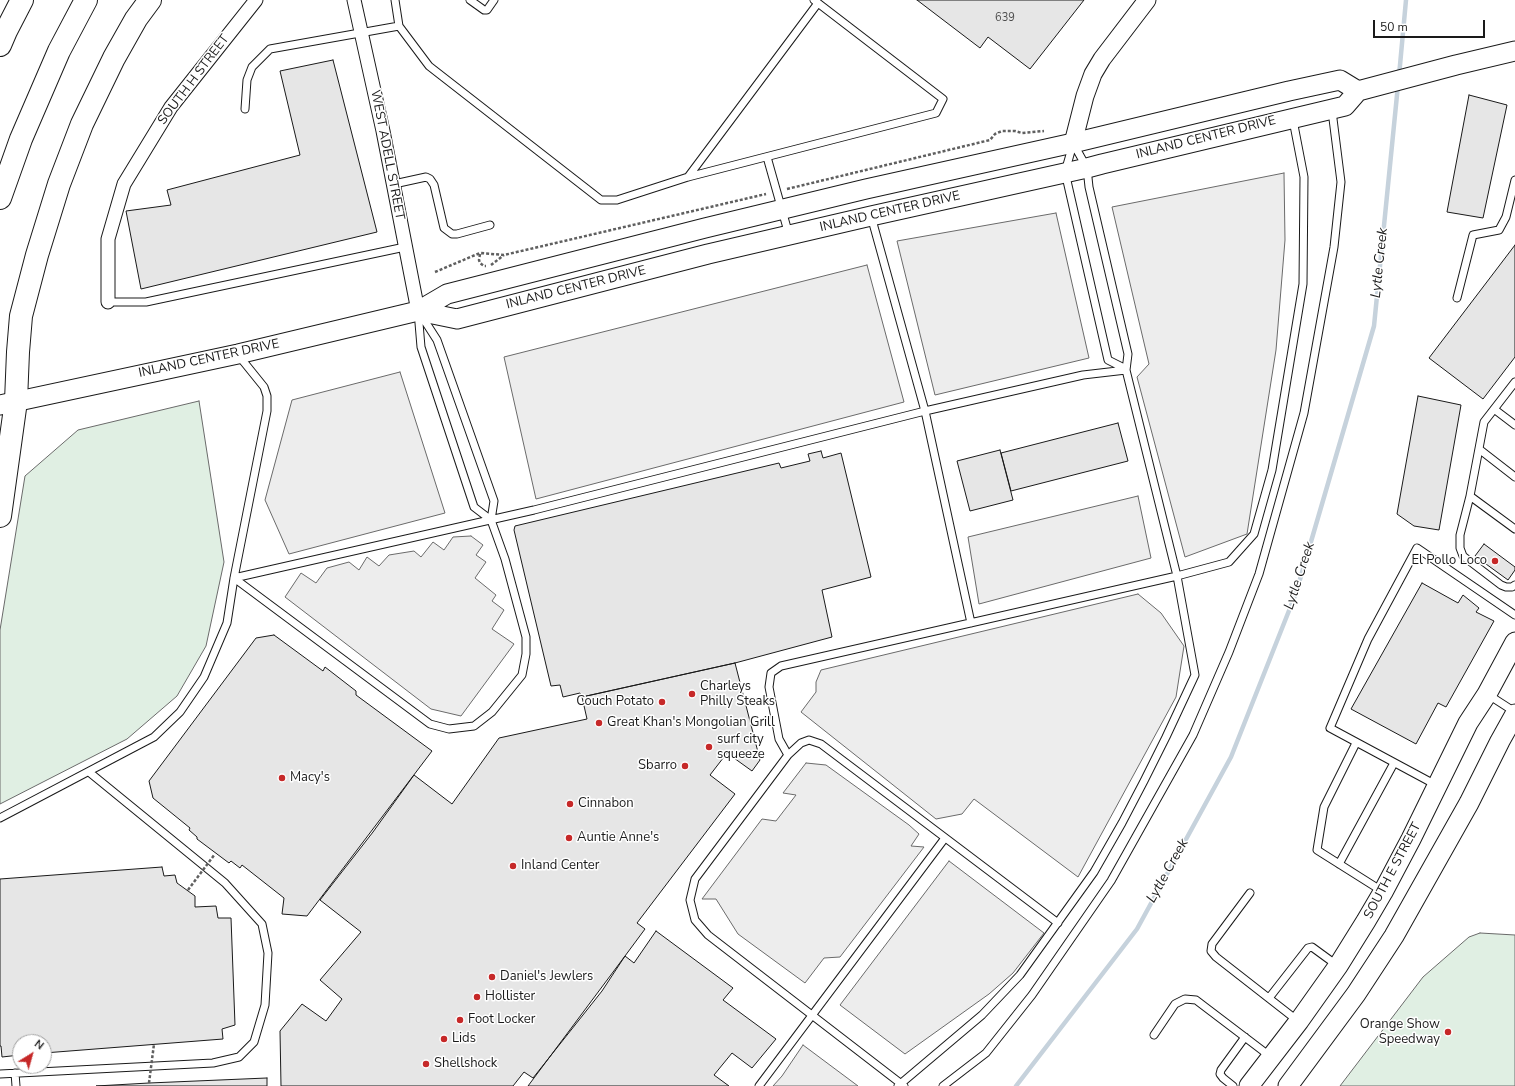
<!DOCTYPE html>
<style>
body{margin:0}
#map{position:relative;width:1515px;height:1086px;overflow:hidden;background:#fff;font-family:"Nunito Sans",sans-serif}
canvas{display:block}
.north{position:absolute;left:12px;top:1034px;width:40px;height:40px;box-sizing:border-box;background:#fff;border:1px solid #a3a3a3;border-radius:50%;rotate:37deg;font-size:11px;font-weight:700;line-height:16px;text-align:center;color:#1a1a1a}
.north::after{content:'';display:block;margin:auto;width:14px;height:18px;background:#c62828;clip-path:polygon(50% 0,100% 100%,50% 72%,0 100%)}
.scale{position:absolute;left:1373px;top:20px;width:112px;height:18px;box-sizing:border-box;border:2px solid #1a1a1a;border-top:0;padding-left:5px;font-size:12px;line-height:14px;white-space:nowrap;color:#1a1a1a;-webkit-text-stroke:3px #fff;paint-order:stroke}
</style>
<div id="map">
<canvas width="1515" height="1086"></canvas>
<div class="north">N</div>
<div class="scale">50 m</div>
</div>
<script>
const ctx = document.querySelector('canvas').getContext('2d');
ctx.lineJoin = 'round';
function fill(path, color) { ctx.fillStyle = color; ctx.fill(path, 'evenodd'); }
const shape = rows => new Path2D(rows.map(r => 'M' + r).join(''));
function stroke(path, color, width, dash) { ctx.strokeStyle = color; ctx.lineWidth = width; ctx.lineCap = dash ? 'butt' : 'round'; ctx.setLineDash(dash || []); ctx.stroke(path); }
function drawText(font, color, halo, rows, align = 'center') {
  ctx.font = font + ' "Nunito Sans",sans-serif'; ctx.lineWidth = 3; ctx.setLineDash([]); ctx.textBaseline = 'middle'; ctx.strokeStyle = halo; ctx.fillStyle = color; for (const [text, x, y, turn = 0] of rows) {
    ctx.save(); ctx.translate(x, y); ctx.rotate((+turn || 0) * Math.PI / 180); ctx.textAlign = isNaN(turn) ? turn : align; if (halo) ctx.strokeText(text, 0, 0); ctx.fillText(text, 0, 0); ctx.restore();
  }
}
const green = shape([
 [199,401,224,562,206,646,177,696,127,739,0,804,0,630,25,476,78,430,199,401],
 [1480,933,1515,935,1515,1086,1340,1086,1423,977,1469,937,1480,933]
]);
const parking = shape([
 [1284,173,1285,240,1276,350,1247,534,1185,557,1137,377,1149,364,1112,207,1284,173],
 [1056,213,1089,358,935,395,897,241,1056,213],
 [867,265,904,402,536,499,504,357,867,265],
 [400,372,445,513,289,554,265,500,292,400,400,372],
 [1138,496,1151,558,979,604,968,537,1138,496],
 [471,536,483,545,476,555,486,562,475,578,496,595,492,601,504,610,492,629,514,644,461,716,431,709,285,597,301,573,316,583,327,568,349,562,359,570,367,557,379,566,389,555,414,551,421,557,433,542,444,550,453,537,471,536],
 [1138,594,1161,613,1184,646,1176,697,1078,877,974,799,962,814,936,819,801,712,816,692,816,682,821,670,1138,594],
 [806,763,826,765,909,825,919,834,911,846,924,847,840,957,824,958,805,983,738,934,716,899,702,899,762,819,776,821,796,795,783,793,806,763],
 [949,861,1044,933,1013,973,989,994,905,1054,840,1005,949,861],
 [803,1045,858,1086,773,1086,782,1076,803,1045]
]);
const stream = shape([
 [1399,76,1406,0],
 [1016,1086,1137,929,1231,757,1296,593,1374,326,1398,85]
]);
const building = shape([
 [917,0,1084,0,1030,69,988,37,980,48,917,0],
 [333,60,377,232,141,289,126,211,171,205,167,190,300,155,280,71,333,60],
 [1469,95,1507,105,1483,218,1447,212,1469,95],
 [1515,245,1515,357,1483,399,1429,358,1515,245],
 [1418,396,1461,405,1439,530,1414,526,1397,514,1418,396],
 [1118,423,1128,461,1011,491,1001,453,1118,423],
 [1000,450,1013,500,970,511,957,461,1000,450],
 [821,451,823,458,841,453,871,577,822,590,832,637,735,663,582,697,580,693,563,697,560,685,551,686,514,530,515,526,779,463,781,468,810,461,808,454,821,451],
 [1484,544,1515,567,1515,570,1508,580,1475,556,1484,544],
 [1422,583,1458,603,1463,595,1479,608,1476,612,1494,621,1446,707,1438,703,1416,744,1351,709,1422,583],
 [274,635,323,671,325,667,356,691,356,695,432,751,307,916,282,914,284,898,242,865,240,868,231,861,229,863,197,839,197,837,189,830,190,828,153,798,149,781,256,638,274,635],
 [735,663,760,760,752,771,727,753,710,775,735,794,637,923,645,929,625,956,602,991,533,1078,524,1072,513,1086,281,1086,280,1031,302,1004,326,1021,342,999,320,980,361,932,320,900,373,832,414,775,452,804,499,738,587,719,582,697,735,663],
 [162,867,164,876,175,875,177,883,195,896,195,907,216,906,218,918,231,918,235,1025,222,1029,223,1039,44,1053,44,1042,20,1042,20,1055,2,1057,1,1046,0,1046,0,879,162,867],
 [656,931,733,988,723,1000,776,1039,752,1068,732,1053,714,1075,729,1086,528,1086,625,956,634,963,656,931],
 [267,1078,267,1086,96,1086,149,1083,267,1078]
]);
const path = shape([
 [787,189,990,140,995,134,1002,131,1015,131,1022,133,1044,131],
 [480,254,479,260,480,263,484,266,486,266],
 [491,265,504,255],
 [435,272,480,253,504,255,766,194]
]);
const service = shape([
 [395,0,399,26,429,66,601,200,617,200,688,177,936,113,943,99,814,0],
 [470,0,484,10,487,10,494,0],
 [245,109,247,80,252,67,270,49,399,26],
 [1073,144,1065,172,1108,360,1126,369],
 [767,157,789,235],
 [688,177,818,3],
 [394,184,426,177,430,179,434,185,444,228,452,234,457,234,490,225],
 [1457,298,1473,235,1499,230,1506,217,1515,180],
 [108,302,146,302,405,247],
 [418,311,421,347,474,507,491,520],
 [1515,382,1484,422,1470,496,1515,529],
 [1494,409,1515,425],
 [1479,449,1515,477],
 [1470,496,1460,535,1460,548,1463,556,1501,585,1506,587,1512,587,1515,585],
 [234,578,534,510,925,411,871,216],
 [234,578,430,724,449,729,474,726,492,712,522,675,526,654,526,637,505,559,491,520,494,501,437,340,421,315],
 [971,623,925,411,1083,375,1126,370],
 [1487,694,1515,712],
 [1356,743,1324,807,1317,850,1382,891],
 [788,755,779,739,769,687,771,673,781,666,1177,576,1126,370,1128,354,1089,187,1087,168,1073,143],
 [1436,785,1330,728,1368,639,1417,548,1515,615],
 [0,818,154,737,180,712,204,677,227,623,234,578,267,411,267,396,264,387,239,356],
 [1339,864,1394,763],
 [1250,893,1212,944,1211,951,1216,957,1298,1021],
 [1269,998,1308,948,1312,947,1338,966],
 [1154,1035,1175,1004,1185,999,1196,1000,1271,1057],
 [15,1073,16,1086],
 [0,1074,213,1063,239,1057,254,1042,265,1005,268,953,262,924,225,883,89,772],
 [759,1086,945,838],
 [898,1086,982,1015,1020,975,1094,872,1122,823,1144,781,1166,737,1195,675,1177,576,1229,562,1254,534,1272,470,1303,284,1304,177,1293,120],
 [904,1086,708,935,695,920,690,900,695,879,788,755,801,743,809,740,821,744,1058,923],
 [943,1086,986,1053,1032,995,1111,881,1193,735,1229,652,1259,574,1304,413,1334,247,1341,182,1332,111],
 [1233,1086,1223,1078,1220,1074,1221,1070,1245,1037]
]);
const minor = shape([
 [354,0,383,131,418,311],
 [108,302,108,239,124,184,171,107,256,0]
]);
const tertiary = shape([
 [1073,143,1085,96,1093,74,1102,59,1147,0]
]);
const secondary = shape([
 [418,311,457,319,708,254,871,216,1087,168,1102,164,1345,106,1358,91,1456,65,1515,51],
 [0,405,238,354,418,311,447,294,705,228,866,189,1073,143,1289,91,1340,80,1358,91],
 [1249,1086,1299,1021,1338,966,1366,921,1383,892,1411,839,1468,723,1487,694,1515,642],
 [1288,1086,1356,994,1394,936,1469,803,1500,741,1515,714]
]);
const motorway = shape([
 [0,45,6,31,22,0],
 [0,198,21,139,59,51,86,0],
 [0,516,16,401,18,352,21,316,37,255,59,184,82,124,114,58,136,19,150,0]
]);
const pathBridge = shape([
 [188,890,215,854],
 [149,1083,154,1044]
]);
const markers = [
 [1495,561,4,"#c62828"],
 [692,694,4,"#c62828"],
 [662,702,4,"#c62828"],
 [599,723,4,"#c62828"],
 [709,747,4,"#c62828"],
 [685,766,4,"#c62828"],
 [282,778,4,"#c62828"],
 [570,804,4,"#c62828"],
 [569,838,4,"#c62828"],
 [513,866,4,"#c62828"],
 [492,977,4,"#c62828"],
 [477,997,4,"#c62828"],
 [460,1020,4,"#c62828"],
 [1448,1032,4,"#c62828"],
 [444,1039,4,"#c62828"],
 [426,1064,4,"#c62828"]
];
const numberNames = [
 ["639",1005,18]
];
const streetNames = [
 ["SOUTH H STREET",194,80,-53],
 ["INLAND CENTER DRIVE",1206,138,-14],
 ["WEST ADELL STREET",387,155,79],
 ["INLAND CENTER DRIVE",890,212,-13],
 ["INLAND CENTER DRIVE",576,288,-14],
 ["INLAND CENTER DRIVE",209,359,-12],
 ["SOUTH E STREET",1393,871,-62]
];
const poiNames = [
 ["El Pollo Loco",1487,561,"right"],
 ["Charleys",700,687],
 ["Philly Steaks",700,702],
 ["Couch Potato",654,702,"right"],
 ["Great Khan's Mongolian Grill",607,723],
 ["surf city",717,740],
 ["squeeze",717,755],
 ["Sbarro",677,766,"right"],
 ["Macy's",290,778],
 ["Cinnabon",578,804],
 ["Auntie Anne's",577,838],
 ["Inland Center",521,866],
 ["Daniel's Jewlers",500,977],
 ["Hollister",485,997],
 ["Foot Locker",468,1020],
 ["Orange Show",1440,1025,"right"],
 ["Speedway",1440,1040,"right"],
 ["Lids",452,1039],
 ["Shellshock",434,1064]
];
const waterNames = [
 ["Lytle Creek",1380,263,-84],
 ["Lytle Creek",1300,576,-72],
 ["Lytle Creek",1168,871,-61]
];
fill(green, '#e0efe3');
stroke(green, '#6a6a6a', 1);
fill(parking, '#ededed');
stroke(parking, '#6a6a6a', 1);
stroke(stream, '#c6d2dc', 4.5);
fill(building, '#e6e6e6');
stroke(building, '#1a1a1a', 1);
stroke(service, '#1a1a1a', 9);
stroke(minor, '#1a1a1a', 15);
stroke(tertiary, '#1a1a1a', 19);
stroke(secondary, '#1a1a1a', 21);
stroke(motorway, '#1a1a1a', 24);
stroke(path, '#5f5f5f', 2.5, [3, 2]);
stroke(service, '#fff', 7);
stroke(minor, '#fff', 13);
stroke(tertiary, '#fff', 17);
stroke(secondary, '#fff', 19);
stroke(motorway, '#fff', 22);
stroke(pathBridge, '#5f5f5f', 2.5, [3, 2]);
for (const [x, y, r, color] of markers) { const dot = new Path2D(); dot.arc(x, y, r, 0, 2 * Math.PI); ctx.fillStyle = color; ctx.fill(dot); stroke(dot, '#fff', 1.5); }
drawText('11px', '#4d4d4d', null, numberNames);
drawText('13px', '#1a1a1a', '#fff', streetNames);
drawText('13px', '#1a1a1a', '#fff', poiNames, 'left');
drawText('italic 14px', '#1a1a1a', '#fff', waterNames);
</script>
